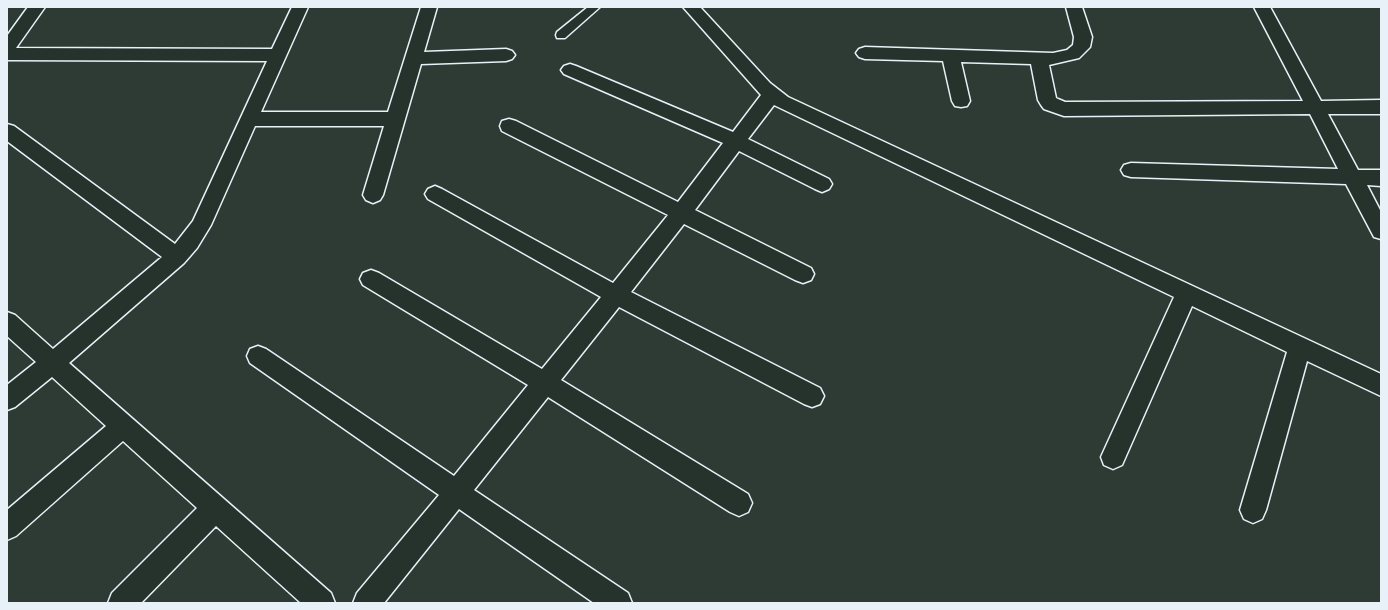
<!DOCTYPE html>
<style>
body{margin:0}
#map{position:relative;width:1388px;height:610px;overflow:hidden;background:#2e3b35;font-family:Dekko,sans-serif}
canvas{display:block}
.frame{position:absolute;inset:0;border:8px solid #e8f1f8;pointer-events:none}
</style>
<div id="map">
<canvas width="1388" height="610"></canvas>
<div class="frame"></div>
</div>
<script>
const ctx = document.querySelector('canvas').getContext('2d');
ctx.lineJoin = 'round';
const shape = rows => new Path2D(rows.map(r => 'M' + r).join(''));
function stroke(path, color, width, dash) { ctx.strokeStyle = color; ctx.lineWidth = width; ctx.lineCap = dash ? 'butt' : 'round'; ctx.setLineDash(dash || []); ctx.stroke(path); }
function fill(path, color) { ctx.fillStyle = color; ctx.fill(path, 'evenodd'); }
const service = shape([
 [588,7,600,7,565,38,557,38,556,35,557,32,588,7]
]);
const minor = shape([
 [28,7,45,7,16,48,272,49,292,7,308,7,261,112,388,112,421,7,437,7,424,52,506,49,512,51,515,55,512,59,506,61,421,64,383,195,380,200,373,203,366,200,363,195,384,126,255,126,211,225,197,248,184,263,69,363,331,593,335,603,301,603,216,526,141,603,108,603,112,593,197,508,123,441,16,536,7,540,7,510,106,426,52,377,15,407,7,410,7,385,36,362,7,336,7,312,15,315,53,349,162,257,7,141,7,124,14,126,175,244,193,221,267,61,7,60,7,36,28,7],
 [683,7,700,7,770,83,788,97,1381,374,1381,396,1307,361,1266,510,1262,519,1253,523,1244,519,1240,510,1287,352,1192,306,1122,465,1113,469,1104,465,1101,457,1174,297,774,105,748,139,829,179,832,184,829,189,822,192,815,189,739,151,695,210,811,268,814,274,811,280,803,283,795,280,684,224,631,292,820,388,824,396,820,404,812,407,804,404,619,307,561,380,748,494,752,503,748,512,739,516,730,512,548,397,474,490,628,593,632,603,594,603,459,509,384,603,353,603,357,593,439,495,250,363,247,356,250,349,258,346,266,349,454,476,528,385,363,285,360,279,363,273,371,270,379,273,542,369,601,297,428,199,425,194,428,189,435,186,442,189,613,283,668,215,502,131,500,126,502,121,509,119,516,121,678,202,723,143,564,74,561,70,564,66,570,64,576,66,733,132,761,95,683,7],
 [1066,7,1082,7,1092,37,1090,47,1079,58,1049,65,1056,98,1058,99,1065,102,1303,101,1254,7,1270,7,1321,101,1381,100,1381,114,1328,114,1358,170,1381,170,1381,186,1367,185,1381,212,1381,239,1374,237,1346,184,1131,177,1124,175,1121,170,1124,165,1131,163,1338,169,1310,114,1064,116,1044,109,1041,105,1038,100,1031,64,961,62,970,101,967,106,961,107,955,106,952,101,943,61,865,59,859,57,856,53,859,49,865,47,1053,53,1067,50,1073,45,1074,37,1066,7]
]);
stroke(service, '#e8f1f8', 3);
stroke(minor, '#e8f1f8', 3);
fill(service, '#26332d');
fill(minor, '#26332d');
</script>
